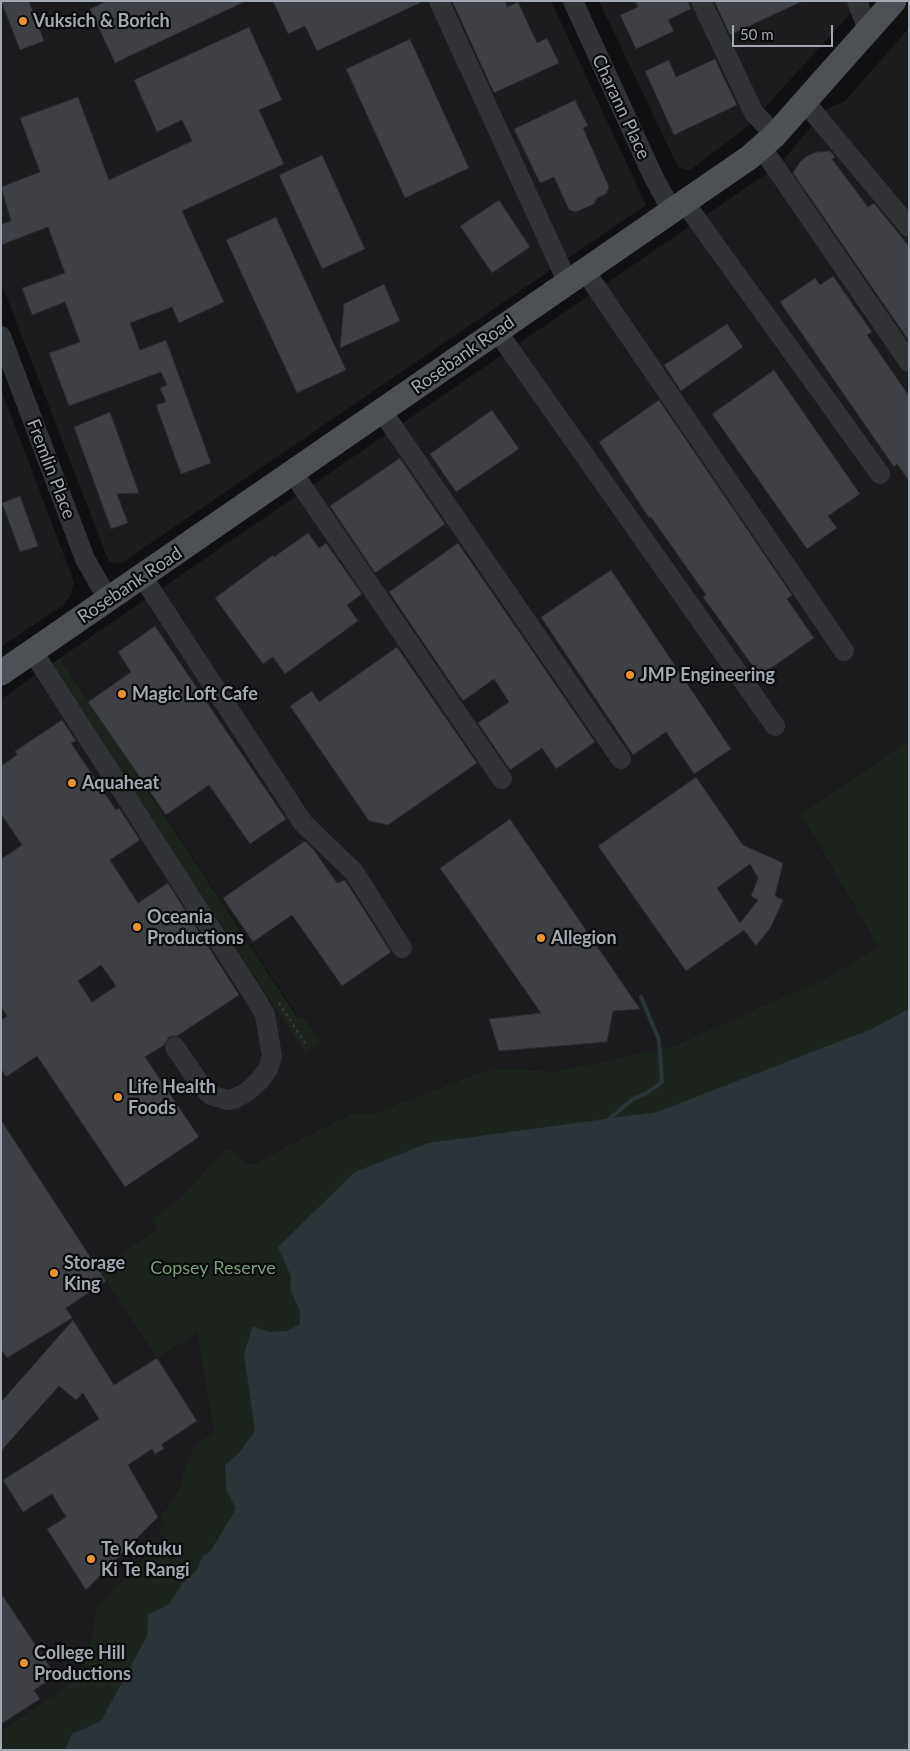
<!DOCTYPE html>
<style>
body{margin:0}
#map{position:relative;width:910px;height:1751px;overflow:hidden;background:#101012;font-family:Lato,sans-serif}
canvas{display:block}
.frame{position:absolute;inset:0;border:2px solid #a2a9b2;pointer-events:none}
.scale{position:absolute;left:732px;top:25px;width:101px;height:22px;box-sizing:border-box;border:2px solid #a2a9b2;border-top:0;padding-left:6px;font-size:15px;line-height:18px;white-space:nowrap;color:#a2a9b2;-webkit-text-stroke:4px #0b0b0c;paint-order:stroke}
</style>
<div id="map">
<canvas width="910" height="1751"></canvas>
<div class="frame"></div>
<div class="scale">50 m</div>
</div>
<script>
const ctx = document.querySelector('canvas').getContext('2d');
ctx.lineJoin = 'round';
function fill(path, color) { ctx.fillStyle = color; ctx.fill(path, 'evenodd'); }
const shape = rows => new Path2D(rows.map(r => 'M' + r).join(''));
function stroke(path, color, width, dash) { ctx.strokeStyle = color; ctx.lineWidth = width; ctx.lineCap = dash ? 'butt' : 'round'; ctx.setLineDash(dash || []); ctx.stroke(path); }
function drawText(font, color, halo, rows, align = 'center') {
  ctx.font = font + ' Lato,sans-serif'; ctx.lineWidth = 4.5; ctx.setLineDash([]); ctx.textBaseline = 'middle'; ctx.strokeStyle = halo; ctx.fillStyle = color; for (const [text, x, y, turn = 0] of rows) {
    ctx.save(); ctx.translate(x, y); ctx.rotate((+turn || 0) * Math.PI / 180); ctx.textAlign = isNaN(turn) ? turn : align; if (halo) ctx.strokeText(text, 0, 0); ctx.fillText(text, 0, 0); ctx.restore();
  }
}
const built = shape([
 [1,1,551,1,646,205,120,564,109,562,1,282],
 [599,1,862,1,747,127,689,171,678,167],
 [909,28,909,740,801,814,882,954,673,1046,558,1071,492,1068,371,1114,349,1114,253,1164,244,1163,232,1149,224,1150,178,1200,151,1220,157,1230,197,1333,214,1435,186,1462,179,1490,161,1517,166,1524,165,1538,98,1604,82,1675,1,1731,1,699,50,665,305,1053,320,1043,303,1016,299,1018,60,658,779,165,826,109,845,101],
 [1,389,74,582,71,595,63,605,1,647]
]);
const green = shape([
 [60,658,298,1018,303,1016,321,1043,305,1053,50,665],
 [909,740,909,1750,1,1750,1,1731,82,1675,98,1604,165,1538,158,1531,166,1524,161,1517,179,1490,186,1462,198,1442,214,1434,197,1333,157,1358,98,1268,157,1230,151,1220,178,1200,224,1150,232,1149,244,1163,253,1164,349,1114,371,1114,492,1068,558,1071,673,1046,833,975,878,947,801,814]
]);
const water = shape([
 [909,1009,909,1750,65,1750,72,1734,101,1721,147,1636,148,1615,169,1604,182,1584,196,1571,203,1556,210,1552,236,1509,226,1489,225,1465,239,1453,255,1431,244,1354,253,1326,269,1332,287,1331,300,1324,300,1311,290,1289,291,1276,278,1247,355,1172,428,1143,657,1112,869,1030]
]);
const stream = shape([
 [609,1119,633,1099,647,1093,662,1082,659,1040,641,997]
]);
const building = shape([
 [1,1,29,1,44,41,20,50,1,1],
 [107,1,246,1,115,63,90,9,107,1],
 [273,1,424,1,317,51,305,26,288,34,273,1],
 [452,1,505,1,507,7,518,2,537,43,547,38,559,63,494,93,452,1],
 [635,1,688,1,691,9,668,20,674,31,636,49,620,15,638,7,635,1],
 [714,1,803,1,730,35,714,1],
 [249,27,282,100,259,110,284,164,182,211,224,302,179,323,172,307,130,323,140,350,166,340,211,463,181,474,156,405,166,402,160,388,167,385,161,372,69,406,49,353,80,342,65,302,32,315,22,288,65,273,48,227,1,245,1,224,11,221,1,187,40,172,20,118,78,97,109,180,192,141,182,120,157,132,134,80,249,27],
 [410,39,469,168,405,198,346,69,410,39],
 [715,59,737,105,674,135,645,71,669,60,676,77,715,59],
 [575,100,588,126,583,128,609,187,606,194,597,198,594,204,576,212,569,210,554,177,540,183,514,129,575,100],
 [830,151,835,157,832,159,868,207,874,203,909,246,909,341,793,173,800,162,807,156,817,152,830,151],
 [322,155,365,249,322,269,279,175,322,155],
 [499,200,530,247,492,273,460,226,499,200],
 [276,217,346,370,297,393,226,240,276,217],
 [833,276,872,332,867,335,909,396,909,481,897,464,894,467,780,302,815,278,820,285,833,276],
 [384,284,400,321,340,348,344,304,384,284],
 [727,324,743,347,681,391,664,365,727,324],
 [774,370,860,494,828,516,837,528,807,549,712,414,774,370],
 [659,400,792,595,787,599,814,638,760,676,703,597,706,595,651,517,649,518,599,442,659,400],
 [492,410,519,449,456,492,430,454,492,410],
 [110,412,139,493,117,494,128,523,111,529,74,427,110,412],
 [400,458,445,524,375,573,330,506,400,458],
 [20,496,38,546,20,552,2,503,20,496],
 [308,533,319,548,326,543,362,594,347,605,358,621,285,674,273,657,263,664,215,598,273,555,274,557,308,533],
 [458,543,595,742,556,769,542,748,510,770,478,723,509,702,494,679,463,701,389,592,458,543],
 [611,570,731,749,694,774,666,732,633,755,541,617,611,570],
 [155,626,286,819,250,844,209,785,166,815,88,702,131,672,118,652,155,626],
 [397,647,477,763,388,825,369,821,290,706,312,691,319,702,397,647],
 [62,720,76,741,71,743,116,810,119,808,140,840,110,860,138,903,168,883,239,995,177,1036,169,1037,164,1045,145,1057,199,1137,125,1187,37,1056,6,1077,1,1069,1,1020,7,1016,1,1007,1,859,22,845,1,814,1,766,17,755,15,751,62,720],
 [101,965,116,986,92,1002,78,981,101,965],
 [696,777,743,845,783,863,775,896,783,900,771,927,756,946,744,930,686,971,598,846,696,777],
 [750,864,758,878,751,896,758,900,740,923,717,888,750,864],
 [510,819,640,1009,613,1011,607,1042,499,1051,489,1019,541,1013,440,868,510,819],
 [305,841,314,850,337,883,345,880,391,952,342,986,292,915,253,942,223,898,305,841],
 [1,1120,106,1281,66,1308,72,1318,7,1358,1,1349,1,1120],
 [73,1320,114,1385,157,1358,197,1421,162,1444,164,1449,155,1454,152,1449,128,1465,158,1517,86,1590,47,1529,66,1517,52,1494,23,1512,3,1480,99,1419,83,1393,76,1400,59,1386,1,1451,1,1402,73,1320],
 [1,1593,56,1676,34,1690,40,1699,1,1724,1,1593]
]);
const path = shape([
 [279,1003,307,1046]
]);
const minor = shape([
 [439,1,568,283],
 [573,1,653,176,672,211],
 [701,1,754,113,775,135],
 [857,1,868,30],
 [805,102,909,227],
 [762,148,909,362],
 [685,203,880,474],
 [585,271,844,651],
 [497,331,775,726],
 [1,336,85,559,108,599],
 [382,411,621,759],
 [293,473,502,779],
 [142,576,303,823,354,872,402,948],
 [33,652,256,999,265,1015,272,1056,268,1069,260,1080,247,1092,234,1099,227,1100,211,1095,202,1087,175,1047]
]);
const major = shape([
 [1,673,750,157,775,135,894,1]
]);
const markers = [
 [23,21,5,"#ea942f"],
 [630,675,5,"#ea942f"],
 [122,694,5,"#ea942f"],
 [72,783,5,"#ea942f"],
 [137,927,5,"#ea942f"],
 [541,938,5,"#ea942f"],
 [118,1097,5,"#ea942f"],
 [54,1273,5,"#ea942f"],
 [91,1559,5,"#ea942f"],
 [24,1663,5,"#ea942f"]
];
const poiNames = [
 ["Vuksich & Borich",33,21],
 ["JMP Engineering",640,675],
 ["Magic Loft Cafe",132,694],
 ["Aquaheat",82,783],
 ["Oceania",147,917],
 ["Productions",147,938],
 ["Allegion",551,938],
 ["Life Health",128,1087],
 ["Foods",128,1108],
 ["Storage",64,1263],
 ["King",64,1284],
 ["Te Kotuku",101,1549],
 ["Ki Te Rangi",101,1570],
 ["College Hill",34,1653],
 ["Productions",34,1674]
];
const streetNames = [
 ["Charann Place",621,107,65],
 ["Rosebank Road",463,355,-35],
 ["Fremlin Place",51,469,69],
 ["Rosebank Road",130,585,-34]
];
const parkNames = [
 ["Copsey Reserve",213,1268]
];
fill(built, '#1c1c1e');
fill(green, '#1d241d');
fill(water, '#2a3439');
stroke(stream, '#2a3439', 4);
fill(building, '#3f4045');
stroke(building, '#2a2b2d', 1);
stroke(path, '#373a3d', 2.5, [2.5, 4]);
stroke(minor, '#313336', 20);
stroke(major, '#4d5055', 25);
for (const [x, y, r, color] of markers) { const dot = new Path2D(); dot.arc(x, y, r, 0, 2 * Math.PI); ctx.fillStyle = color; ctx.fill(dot); stroke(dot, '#0b0b0c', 2); }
drawText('bold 18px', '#a2a9b2', '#0b0b0c', poiNames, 'left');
drawText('18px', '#a2a9b2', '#0b0b0c', streetNames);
drawText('18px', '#7b9d79', '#0b0b0c', parkNames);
</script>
